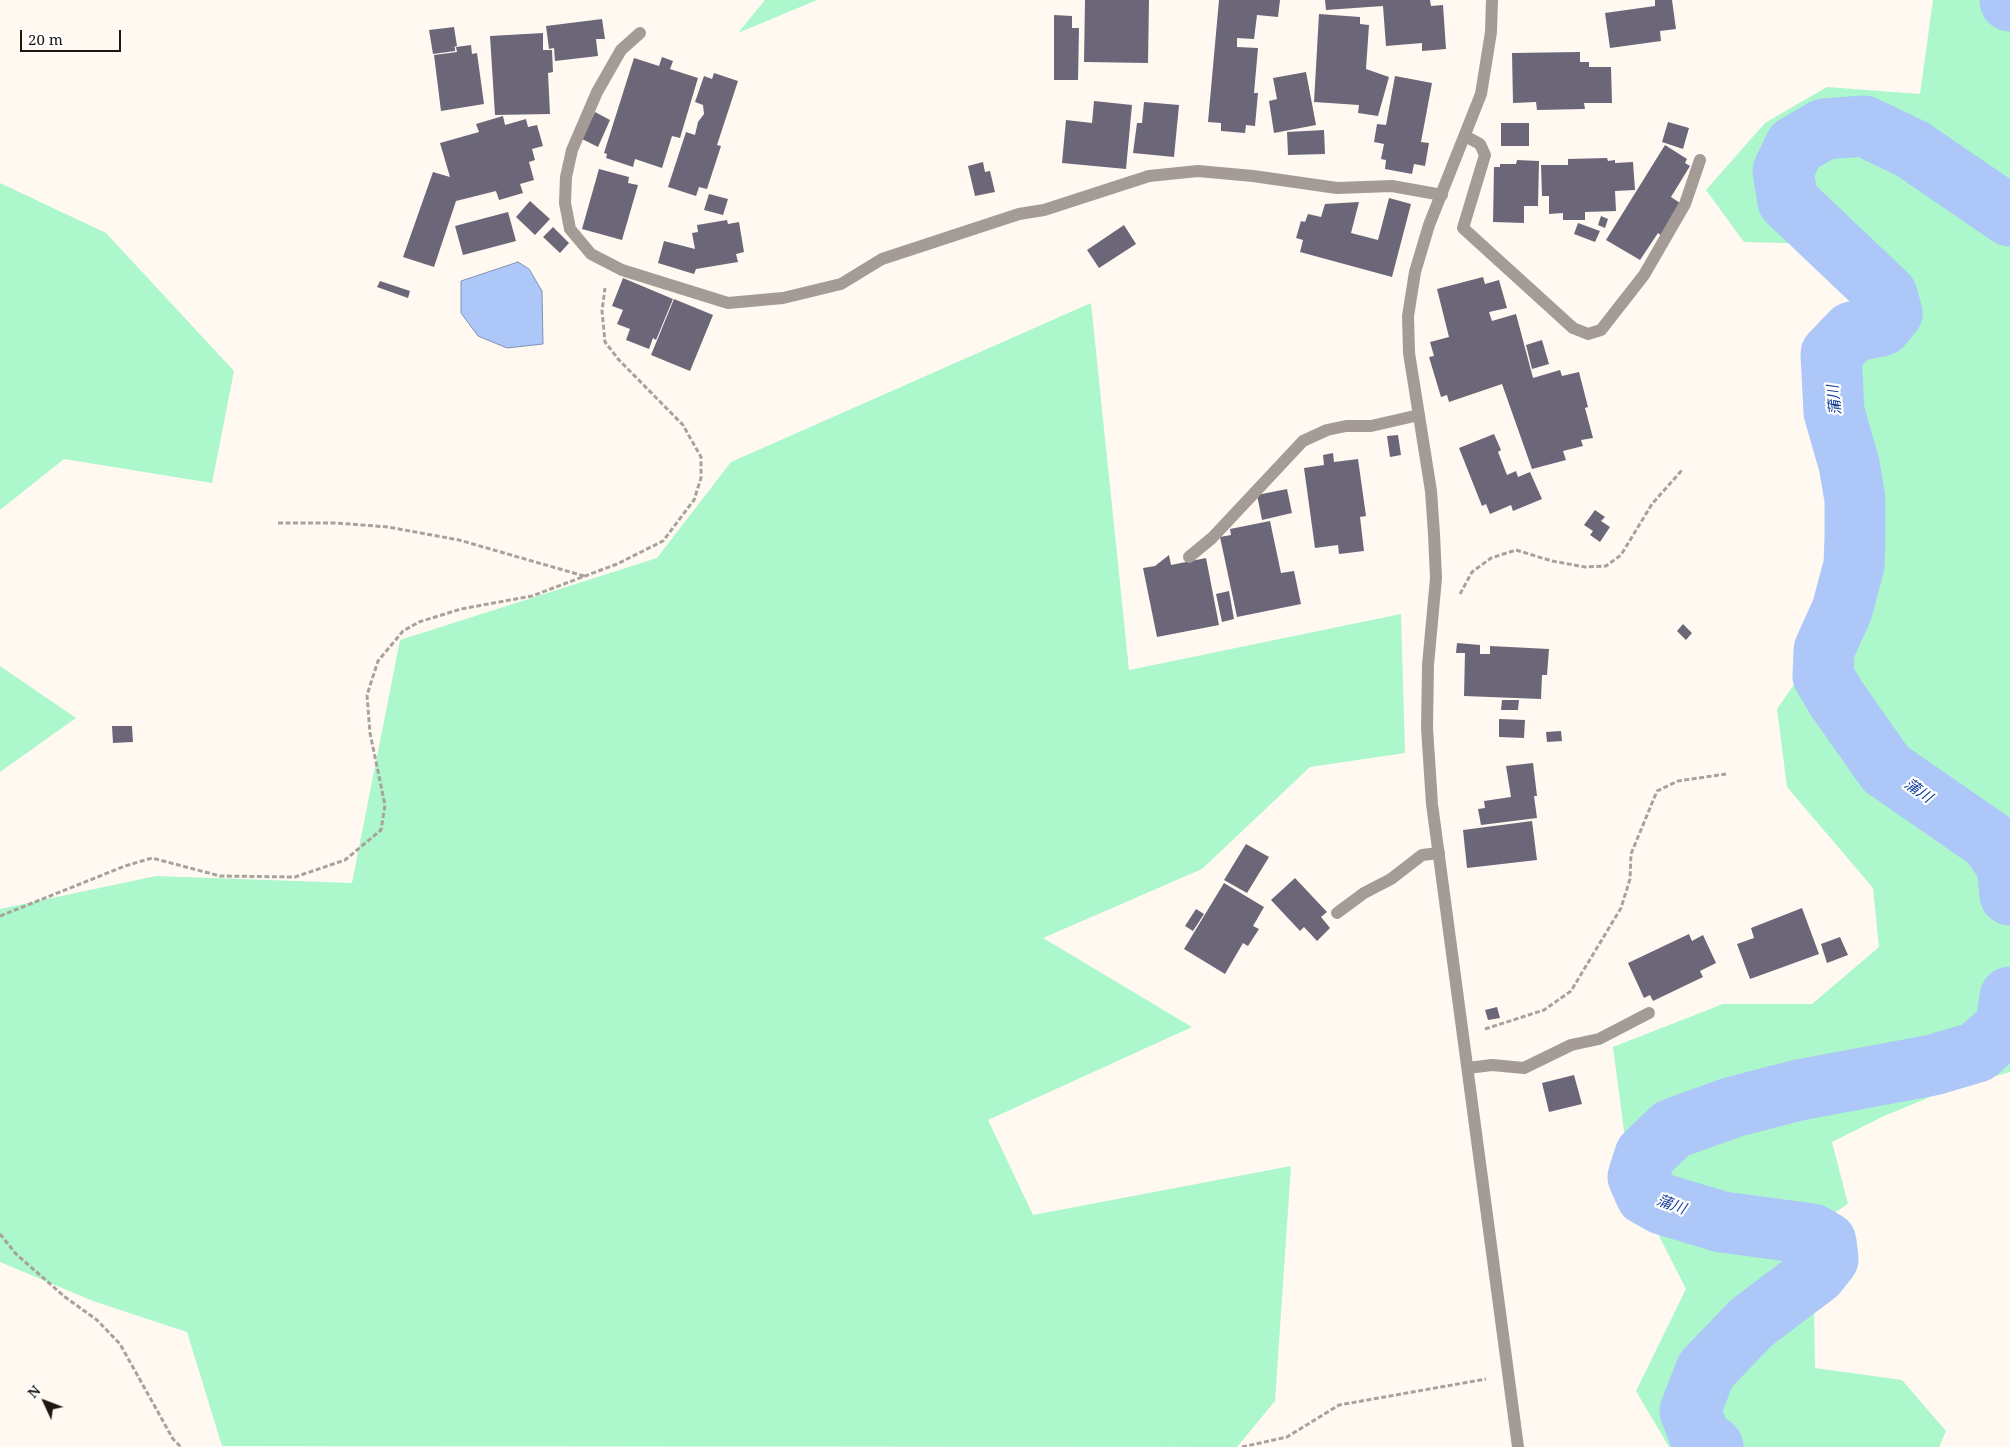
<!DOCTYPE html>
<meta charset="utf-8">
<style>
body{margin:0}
#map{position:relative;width:2010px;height:1447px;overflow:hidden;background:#fff9f2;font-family:"Noto Serif",serif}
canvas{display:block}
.north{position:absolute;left:20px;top:1377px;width:50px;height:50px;-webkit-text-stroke:4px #fff;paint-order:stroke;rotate:313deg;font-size:14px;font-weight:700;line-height:20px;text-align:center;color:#1c1711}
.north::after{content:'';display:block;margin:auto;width:18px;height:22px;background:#1c1711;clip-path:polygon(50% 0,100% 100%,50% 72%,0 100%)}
.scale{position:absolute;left:20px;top:30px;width:101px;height:22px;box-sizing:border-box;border:2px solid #1c1711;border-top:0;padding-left:6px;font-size:15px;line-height:18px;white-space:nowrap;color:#1c1711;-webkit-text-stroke:4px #fff;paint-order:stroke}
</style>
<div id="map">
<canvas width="2010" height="1447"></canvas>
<div class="north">N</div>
<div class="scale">20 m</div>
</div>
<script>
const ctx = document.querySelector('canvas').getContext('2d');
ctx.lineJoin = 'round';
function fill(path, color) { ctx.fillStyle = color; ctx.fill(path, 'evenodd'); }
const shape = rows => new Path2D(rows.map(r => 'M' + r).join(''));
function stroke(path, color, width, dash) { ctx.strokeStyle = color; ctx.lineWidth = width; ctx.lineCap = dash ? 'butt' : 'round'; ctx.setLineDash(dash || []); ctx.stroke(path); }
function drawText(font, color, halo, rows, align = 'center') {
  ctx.font = font + ' "Noto Serif","Noto Sans JP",serif'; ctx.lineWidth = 4.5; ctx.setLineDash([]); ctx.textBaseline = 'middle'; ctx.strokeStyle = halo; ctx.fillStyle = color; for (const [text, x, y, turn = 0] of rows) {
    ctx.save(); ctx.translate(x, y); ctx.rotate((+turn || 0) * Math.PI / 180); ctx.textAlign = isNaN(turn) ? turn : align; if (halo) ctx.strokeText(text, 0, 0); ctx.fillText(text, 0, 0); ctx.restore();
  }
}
const green = shape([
 [765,0,817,0,738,33],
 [1933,0,2010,0,2010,1072,1947,1090,1884,1116,1832,1142,1848,1204,1807,1230,1814,1306,1815,1368,1902,1380,1946,1431,1939,1447,1669,1447,1636,1391,1686,1289,1655,1228,1627,1154,1613,1047,1723,1004,1812,1004,1879,947,1873,888,1787,787,1777,709,1838,621,1828,516,1824,384,1893,291,1824,244,1744,242,1706,190,1765,123,1827,87,1920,94],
 [0,183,106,233,234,371,212,483,64,459,0,510],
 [1091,303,1129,670,1401,614,1405,753,1310,767,1202,869,1043,938,1192,1027,988,1120,1033,1215,1291,1166,1275,1401,1237,1447,222,1446,187,1332,93,1301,0,1262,0,909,156,876,352,883,400,640,657,558,731,462],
 [0,666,76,718,0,772]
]);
const water = shape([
 [518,262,529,269,542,291,543,344,507,348,478,336,461,313,461,281,518,262]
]);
const river = shape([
 [2010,0,2010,1],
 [2010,216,1912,149,1864,126,1824,129,1795,146,1783,171,1788,201,1887,295,1892,313,1881,326,1852,332,1831,354,1834,412,1849,464,1855,499,1855,537,1854,565,1842,610,1824,650,1823,676,1836,698,1886,769,1990,841,2007,865,2010,895],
 [1713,1447,1701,1439,1690,1411,1706,1370,1751,1323,1816,1274,1828,1259,1826,1242,1812,1234,1722,1222,1662,1204,1646,1195,1638,1177,1645,1155,1672,1129,1733,1107,1799,1090,1933,1065,1977,1052,2003,1029,2007,1017,2010,997]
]);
const building = shape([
 [1085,0,1149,0,1148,63,1084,62],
 [1219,0,1280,0,1278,17,1257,15,1254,39,1237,38,1237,47,1258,48,1254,93,1258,93,1255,126,1246,125,1245,133,1221,131,1221,123,1208,122],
 [1325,0,1430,0,1431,6,1443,5,1446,49,1422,51,1422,43,1386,46,1383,6,1326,10],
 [1655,0,1672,0,1676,29,1660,31,1661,41,1610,48,1605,13,1655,6],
 [1319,14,1360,17,1360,24,1369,25,1366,69,1389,77,1378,116,1358,113,1359,105,1314,102],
 [1054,15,1072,16,1072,28,1079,28,1078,80,1054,80],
 [602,19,605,39,596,39,598,56,555,61,554,48,549,49,546,26],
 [454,27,457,46,451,48,455,47,455,51,433,54,429,30],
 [543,33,543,50,552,50,553,72,548,73,550,114,495,115,490,36],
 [471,45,472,54,477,53,484,104,441,111,434,55,457,52,456,47],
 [1580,52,1580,62,1589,62,1589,67,1611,67,1612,103,1584,103,1585,109,1537,110,1536,102,1513,103,1512,53],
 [662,57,673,61,670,69,698,78,680,138,672,136,662,168,635,159,633,167,606,158,607,154,604,153,634,58,659,66],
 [1306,72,1316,125,1274,133,1269,101,1277,99,1273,78],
 [714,73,738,81,717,145,721,146,707,189,699,187,696,196,668,187,686,132,695,135,698,122,704,114,703,105,695,102,704,76,712,79],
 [1395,76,1432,83,1421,142,1429,143,1425,166,1414,164,1412,174,1385,169,1386,160,1381,159,1384,144,1374,142,1377,124,1386,125],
 [1094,101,1132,105,1126,169,1062,163,1066,120,1092,123],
 [1144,102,1179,105,1174,157,1133,153,1137,123,1142,123],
 [595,112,610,120,598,147,582,139],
 [503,116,505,125,526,119,528,127,537,125,543,146,532,149,535,160,529,162,534,180,520,184,523,193,499,200,496,191,456,201,434,267,403,257,433,172,450,177,440,143,479,132,476,124],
 [1668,122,1689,128,1683,149,1662,142],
 [1501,123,1529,123,1529,146,1501,146],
 [1324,130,1325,154,1288,155,1287,132],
 [1665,145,1687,159,1685,163,1690,166,1671,197,1683,205,1662,236,1658,233,1640,260,1606,240],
 [1607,158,1608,161,1615,160,1615,163,1633,162,1635,190,1615,191,1616,211,1585,212,1585,220,1563,220,1563,213,1549,214,1549,196,1542,196,1541,165,1568,165,1568,159],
 [1517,160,1539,161,1538,206,1524,206,1524,223,1493,222,1494,167,1500,167,1500,164,1516,164],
 [983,162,985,172,990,171,995,192,975,196,968,166],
 [599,169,629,177,628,183,638,185,622,240,582,229],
 [709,194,728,199,723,215,704,210],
 [1389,198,1411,204,1392,277,1300,252,1303,240,1296,238,1301,221,1305,222,1308,214,1321,217,1325,204,1359,202,1351,233,1378,240],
 [530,201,550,219,535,235,516,217],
 [508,212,516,241,463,255,455,226],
 [1601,216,1608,219,1605,228,1598,225],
 [727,220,728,224,739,222,744,252,736,254,738,262,696,269,694,274,658,263,664,241,695,249,692,233,698,232,697,225],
 [1578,223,1600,231,1595,242,1574,234],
 [1124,225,1136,244,1099,268,1087,250],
 [553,227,569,243,560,253,543,237],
 [1483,277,1485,284,1499,280,1507,308,1489,312,1492,321,1516,314,1533,378,1560,370,1562,376,1579,372,1588,407,1585,408,1593,438,1581,440,1583,446,1563,451,1566,460,1532,469,1502,384,1449,402,1447,395,1441,397,1429,357,1434,356,1430,342,1449,337,1437,289],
 [623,278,673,299,656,340,653,338,649,349,626,340,630,329,617,324,623,310,612,306],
 [380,281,410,291,408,298,377,287],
 [674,299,713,315,690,371,651,355],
 [1542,340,1549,364,1532,369,1526,345],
 [1494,434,1501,450,1498,452,1507,475,1516,471,1518,477,1530,472,1542,499,1513,511,1511,505,1490,514,1486,504,1482,506,1459,448],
 [1398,435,1401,455,1390,457,1387,436],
 [1333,453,1334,462,1358,459,1366,516,1360,517,1364,551,1339,554,1338,545,1315,548,1304,468,1324,465,1323,455],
 [1287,489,1292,513,1262,520,1257,495],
 [1595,510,1605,517,1601,521,1610,527,1600,542,1590,535,1593,531,1584,525],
 [1270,521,1281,573,1294,571,1301,604,1237,617,1220,537,1231,535,1230,529],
 [1169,555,1171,565,1206,558,1219,625,1157,637,1143,568,1155,566],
 [1229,591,1234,619,1222,622,1216,594],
 [1683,624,1692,633,1686,640,1677,631],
 [1457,643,1480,645,1480,654,1490,654,1490,646,1549,649,1547,675,1542,675,1541,699,1464,696,1465,653,1456,653],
 [1502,700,1519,700,1518,710,1501,710],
 [1499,719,1525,720,1524,738,1499,737],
 [112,726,132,726,133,742,113,743],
 [1561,731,1562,741,1547,742,1546,732],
 [1533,763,1537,796,1534,796,1537,818,1481,825,1478,809,1485,808,1484,801,1511,797,1506,766],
 [1532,821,1537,860,1467,868,1463,830],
 [1246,844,1269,857,1247,893,1224,880],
 [1295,878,1327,912,1321,917,1330,928,1317,941,1304,927,1300,931,1271,900],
 [1224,883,1264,907,1253,926,1259,929,1248,946,1243,943,1225,974,1184,949],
 [1802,908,1819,954,1750,979,1737,944,1754,938,1751,928],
 [1196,909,1204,914,1193,931,1185,926],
 [1689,934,1692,941,1703,935,1716,963,1700,971,1703,977,1653,1001,1650,995,1644,998,1628,963],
 [1840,937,1848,955,1827,963,1821,944],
 [1497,1007,1500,1018,1488,1020,1485,1010],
 [1574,1075,1582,1104,1549,1112,1542,1083]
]);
const path = shape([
 [278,523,336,523,388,527,459,540,584,576],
 [1460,594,1472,572,1491,558,1516,550,1552,561,1585,567,1606,566,1621,555,1652,504,1683,469],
 [0,916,125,866,152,858,220,876,295,877,345,860,381,830,385,805,370,733,367,695,378,661,403,631,419,622,461,609,532,596,617,564,663,541,694,500,701,478,701,457,683,425,619,360,605,342,602,311,605,288],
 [1485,1029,1544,1010,1571,991,1621,908,1630,879,1631,854,1657,791,1678,781,1726,774],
 [0,1234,16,1254,65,1297,97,1320,120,1344,173,1439,181,1447],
 [1242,1447,1287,1437,1339,1405,1486,1379]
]);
const minor = shape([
 [640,33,621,50,597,92,572,150,566,177,565,203,570,229,591,254,622,270,728,303,783,298,841,284,882,259,1019,214,1044,210,1149,176,1198,171,1253,176,1337,188,1392,186,1442,195],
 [1465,136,1480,144,1485,155,1463,228,1573,328,1588,334,1601,330,1644,275,1685,204,1700,160],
 [1189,557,1212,538,1303,441,1327,430,1346,426,1371,426,1419,415],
 [1337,913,1364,893,1391,879,1422,855,1439,853],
 [1468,1068,1492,1065,1524,1068,1571,1045,1599,1039,1649,1013]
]);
const tertiary = shape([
 [1492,0,1491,32,1481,94,1429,225,1415,272,1408,316,1409,353,1431,491,1434,534,1436,578,1428,665,1427,728,1432,804,1518,1447]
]);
const waterNames = [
 ["蒲川",1835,400,-96],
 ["蒲川",1918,791,35],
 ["蒲川",1671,1205,20]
];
fill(green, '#acf7cc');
fill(water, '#acc7f8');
stroke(water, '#8192b3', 1);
stroke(river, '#acc7f8', 61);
fill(building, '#6b6778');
stroke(path, '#a8a29c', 3, [5, 2.5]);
stroke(minor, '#a49b96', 12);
stroke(tertiary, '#a49b96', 12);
drawText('italic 15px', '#15419c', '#fff', waterNames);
</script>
